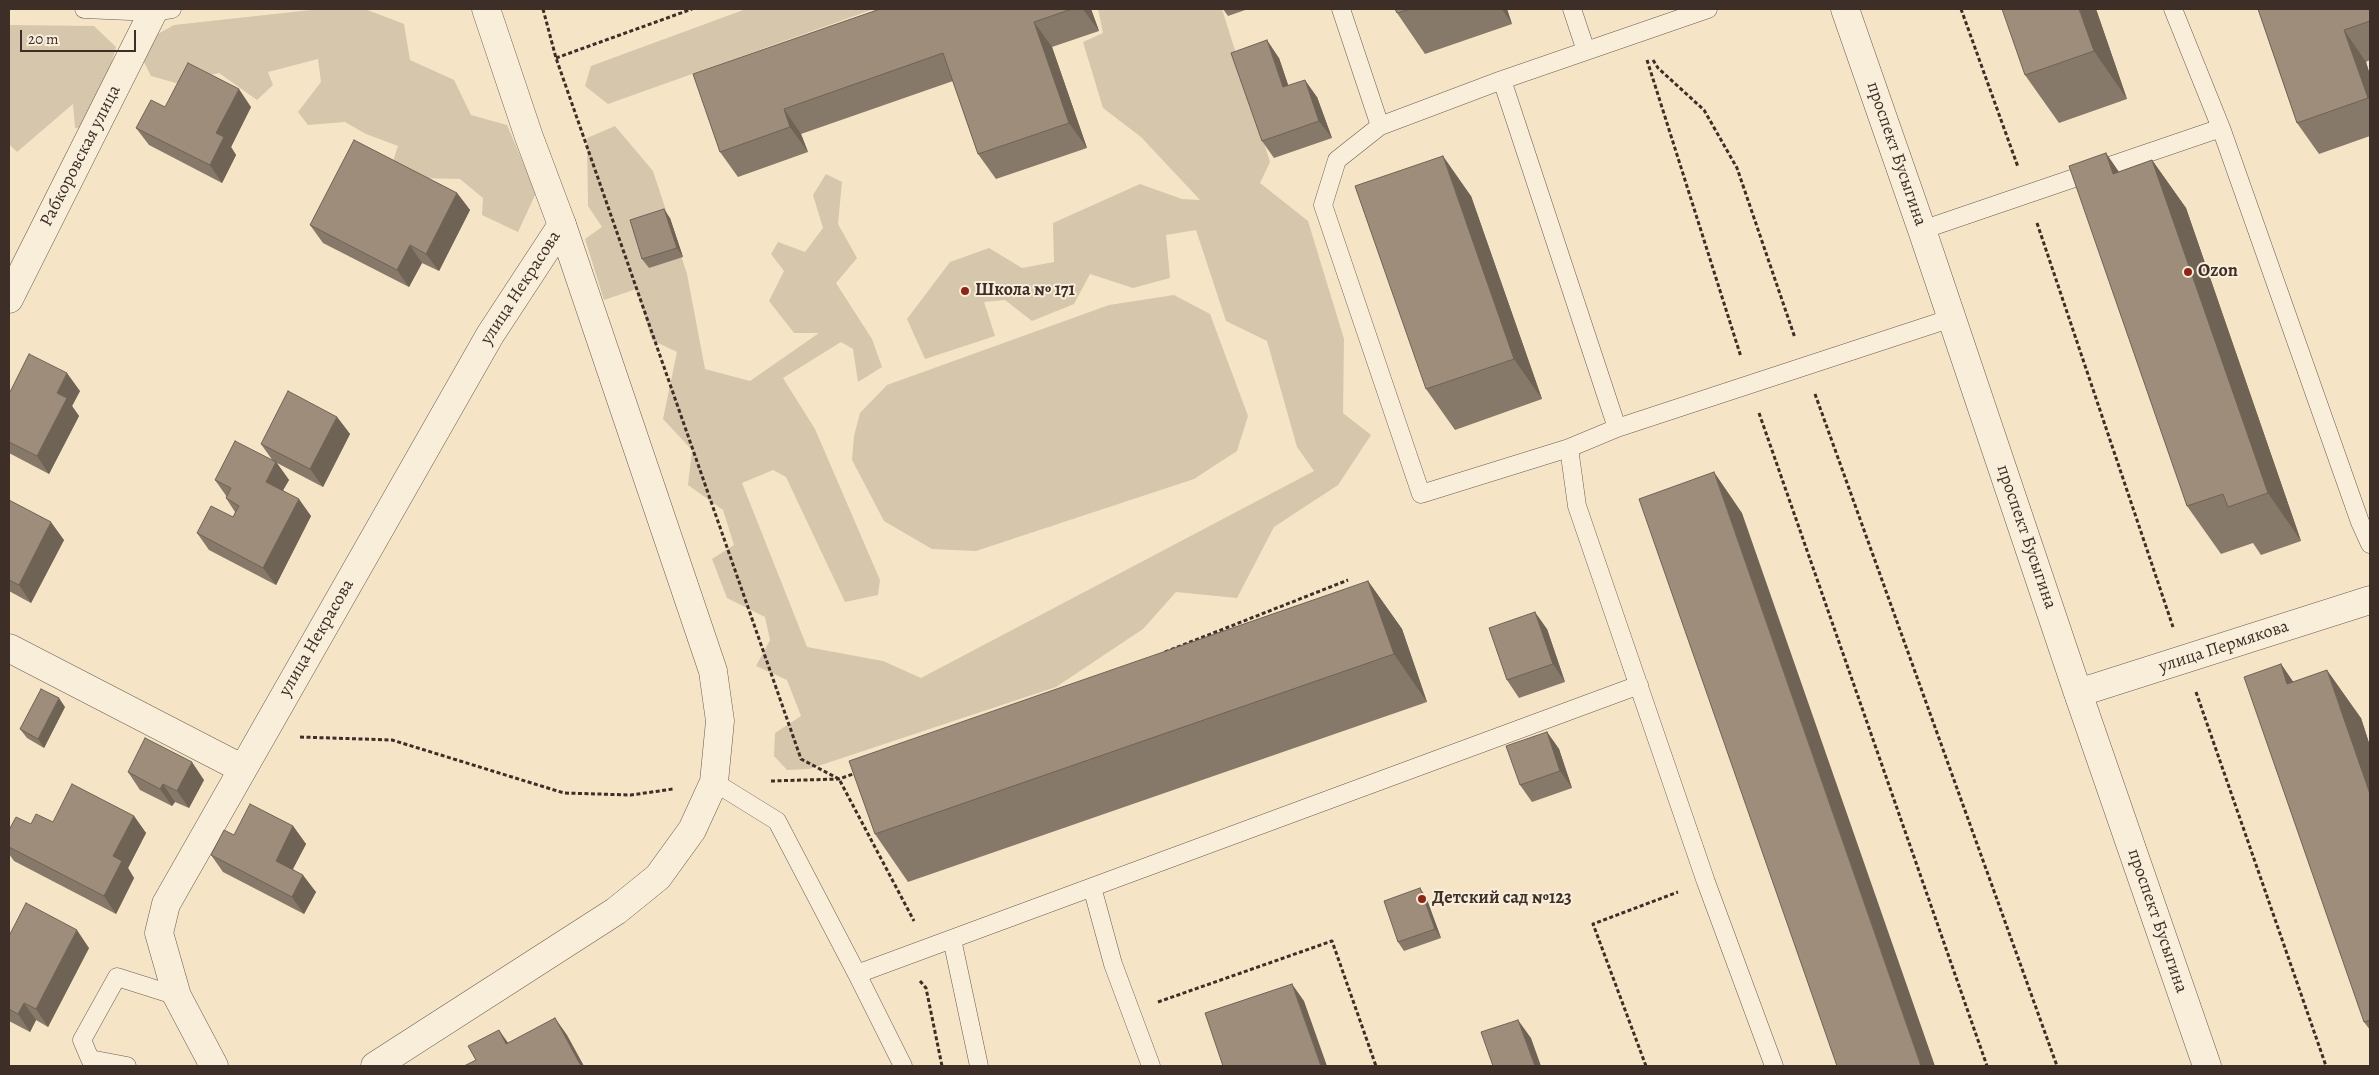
<!DOCTYPE html>
<meta charset="utf-8">
<style>
body{margin:0}
#map{position:relative;width:2379px;height:1075px;overflow:hidden;background:#f5e5c6;font-family:Alegreya,serif}
canvas{display:block}
.frame{position:absolute;inset:0;border:10px solid #3d2e27;pointer-events:none}
.scale{position:absolute;left:20px;top:30px;width:116px;height:22px;box-sizing:border-box;border:2px solid #3d2e27;border-top:0;padding-left:6px;font-size:15px;line-height:18px;white-space:nowrap;color:#3d2e27;-webkit-text-stroke:4px #f8eeda;paint-order:stroke}
</style>
<div id="map">
<canvas width="2379" height="1075"></canvas>
<div class="frame"></div>
<div class="scale">20 m</div>
</div>
<script>
const ctx = document.querySelector('canvas').getContext('2d');
ctx.lineJoin = 'round';
function fill(path, color) { ctx.fillStyle = color; ctx.fill(path, 'evenodd'); }
const shape = rows => new Path2D(rows.map(r => 'M' + r).join(''));
function stroke(path, color, width, dash) { ctx.strokeStyle = color; ctx.lineWidth = width; ctx.lineCap = dash ? 'butt' : 'round'; ctx.setLineDash(dash || []); ctx.stroke(path); }
function drawText(font, color, halo, rows, align = 'center') {
  ctx.font = font + ' Alegreya,serif'; ctx.lineWidth = 4; ctx.setLineDash([]); ctx.textBaseline = 'middle'; ctx.strokeStyle = halo; ctx.fillStyle = color; for (const [text, x, y, turn = 0] of rows) {
    ctx.save(); ctx.translate(x, y); ctx.rotate((+turn || 0) * Math.PI / 180); ctx.textAlign = isNaN(turn) ? turn : align; if (halo) ctx.strokeText(text, 0, 0); ctx.fillText(text, 0, 0); ctx.restore();
  }
}
const green = shape([
 [320,9,365,9,404,24,410,60,454,80,471,115,507,125,536,193,518,232,482,215,483,198,460,179,418,178,392,164,398,146,366,134,345,122,308,125,298,112,321,82,318,59,268,72,273,85,257,100,219,73,176,83,151,76,136,46,174,25],
 [746,9,874,9,608,104,585,86,591,66],
 [1098,9,1222,9,1270,162,1260,183,1308,221,1344,339,1343,413,1371,435,1338,485,1274,527,1237,598,1176,592,1143,629,1056,687,809,769,787,770,774,756,775,733,801,716,787,680,756,666,770,640,765,617,727,598,712,559,734,545,723,510,688,485,692,450,663,419,677,352,652,340,636,289,604,300,585,239,602,227,588,206,587,138,615,126,653,171,687,274,705,369,750,381,819,333,794,333,769,301,784,271,771,254,778,242,805,252,823,228,813,195,826,174,842,182,838,224,857,258,836,283,872,339,882,367,858,382,853,349,841,342,783,378,815,429,880,580,878,595,845,602,786,477,773,470,742,483,807,647,883,661,921,678,1314,471,1297,447,1267,341,1226,321,1196,230,1166,235,1170,278,1133,288,1090,274,1074,304,1032,321,1005,300,984,302,995,336,925,359,907,319,950,262,989,248,1022,268,1054,262,1053,223,1140,184,1182,199,1200,200,1141,137,1103,108,1083,42,1103,33],
 [9,25,94,26,116,47,93,129,75,128,73,104,17,152,9,144],
 [1174,295,1210,314,1248,416,1237,451,1194,479,976,551,932,549,884,521,852,460,854,436,860,413,887,385,1109,305]
]);
const path = shape([
 [543,9,556,58,801,759,839,779,914,921],
 [1961,9,2018,167],
 [556,58,692,9],
 [1647,60,1741,357],
 [1653,60,1658,68,1704,110,1737,168,1795,338],
 [2037,223,2173,627],
 [1815,394,2057,1066],
 [1759,413,1987,1066],
 [1165,652,1348,580],
 [2196,692,2326,1066],
 [300,737,392,740,564,793,631,795,673,789],
 [771,781,839,779,856,773],
 [920,981,926,988,942,1066],
 [1158,1002,1332,941,1376,1066],
 [1646,1066,1593,924,1678,892]
]);
const service = shape([
 [84,9,153,12,172,9],
 [1341,9,1380,126],
 [1572,9,1586,51],
 [2173,9,2221,128,2360,522,2370,544],
 [1502,80,1617,428],
 [1922,230,2221,128],
 [1569,448,1421,494,1323,205,1337,160,1380,126,1502,80,1708,9],
 [714,782,777,821,857,974,1639,685],
 [1092,887,1113,964,1151,1066],
 [952,939,979,1066],
 [857,974,903,1066],
 [127,1066,90,1059,82,1040,117,977,177,996],
 [1774,1066,1706,882,1577,506,1569,448,1617,428,1952,318]
]);
const minor = shape([
 [1845,9,1922,230,2078,693,2207,1066],
 [9,299,153,12],
 [9,648,243,769],
 [2078,693,2370,600],
 [214,1066,177,996,159,933,166,904,490,335,562,225]
]);
const tertiary = shape([
 [375,1066,616,911,658,877,692,830,714,782,720,721,713,671,562,225,529,137,486,9]
]);
const wall = shape([
 [880,9,1091,9,1099,31,1052,47,1087,148,996,179,978,154,953,81,801,134,808,152,738,177,720,152],
 [1223,9,1248,9,1228,16],
 [1395,9,1507,9,1512,24,1425,54,1397,13],
 [2096,9,2127,99,2059,123,2025,75],
 [2258,9,2370,9,2370,60,2366,62,2370,75,2370,136,2319,154,2297,123],
 [1279,58,1288,85,1317,97,1332,138,1274,158,1262,141],
 [165,107,251,107,231,147,236,155,222,183,149,145,136,128],
 [2152,160,2186,208,2301,541,2261,555,2253,543,2221,554,2187,506,2118,172],
 [457,193,470,210,439,271,422,263,409,287,323,243,310,225],
 [1471,196,1542,399,1455,430,1426,389],
 [670,218,683,257,649,268,642,259],
 [80,391,72,406,79,416,49,474,9,453,9,394],
 [337,417,350,434,323,487,277,463,289,480,283,490,311,516,276,585,209,550,197,533,233,517,235,512,226,498,227,497,215,480,273,461,261,444],
 [9,500,64,540,31,603,9,591],
 [1368,581,1402,629,1427,702,908,882,875,834],
 [1547,629,1565,682,1519,698,1507,680],
 [2281,664,2293,682,2361,718,2370,746,2370,1030,2364,1022],
 [65,707,44,748,27,738,20,729],
 [1547,732,1559,749,1572,788,1532,802,1520,785],
 [128,772,204,780,189,808,175,802,172,806,140,790],
 [134,816,146,833,128,868,134,878,116,914,14,861,9,854,9,830,31,824],
 [293,826,306,844,293,869,316,892,304,914,223,872,211,855,234,835],
 [1426,897,1441,938,1404,951,1398,942],
 [9,936,89,948,48,1027,36,1020,30,1032,9,1021]
]);
const shadedWall = shape([
 [1083,9,1091,9,1099,31],
 [1502,9,1507,9,1512,24],
 [2079,9,2096,9,2127,99,2094,51],
 [1034,22,1052,47,1087,148,1069,123],
 [2344,30,2366,62,2370,75,2370,102,2368,98],
 [1267,40,1279,58,1295,105,1283,87],
 [1305,80,1317,97,1332,138,1319,121],
 [239,89,251,107,231,147,236,155,222,183,210,165,216,133],
 [784,109,801,134,808,152,790,127],
 [2106,153,2139,201,2113,174],
 [1443,156,1471,196,1542,399,1514,359],
 [2152,160,2186,208,2301,541,2268,493],
 [457,193,470,210,439,271,426,254],
 [664,209,670,218,683,257,677,248],
 [410,245,422,263,409,287,397,270],
 [67,373,80,391,72,406,79,416,49,474,37,456,57,393],
 [337,417,350,434,323,487,310,469],
 [276,462,289,480,278,499,266,482],
 [1714,472,1742,513,1935,1066,1921,1066],
 [299,499,311,516,276,585,263,568],
 [51,522,64,540,31,603,19,585],
 [1368,581,1402,629,1427,702,1394,654],
 [1535,612,1547,629,1565,682,1553,664],
 [2281,664,2314,712,2287,684],
 [2327,670,2361,718,2370,746,2370,794],
 [59,698,65,707,44,748,38,739],
 [1547,732,1559,749,1572,788,1560,771],
 [192,762,204,780,189,808,177,791],
 [163,784,175,802,172,806,160,789],
 [134,816,146,833,128,868,134,878,116,914,104,896,113,856],
 [293,826,306,844,288,878,276,861],
 [303,875,316,892,304,914,292,897],
 [1420,888,1426,897,1441,938,1435,929],
 [77,930,89,948,48,1027,36,1009],
 [1292,984,1304,1001,1327,1066,1321,1066],
 [24,1003,36,1020,30,1032,18,1014],
 [555,1018,567,1035,584,1066,581,1066],
 [1518,1020,1531,1038,1541,1066,1535,1066],
 [499,1030,511,1047,506,1044]
]);
const building = shape([
 [880,9,1072,9,1034,22,1069,123,978,154,943,53,784,109,790,127,720,152,693,74,880,9],
 [1395,9,1410,9,1397,13,1395,9],
 [2002,9,2079,9,2094,51,2025,75,2002,9],
 [2258,9,2370,9,2370,21,2344,30,2368,98,2297,123,2258,9],
 [1267,40,1283,87,1305,80,1319,121,1262,141,1231,53,1267,40],
 [188,63,239,89,216,133,224,137,210,165,136,128,151,100,165,107,188,63],
 [354,140,457,193,426,254,410,245,397,270,310,225,354,140],
 [2106,153,2113,174,2152,160,2268,493,2228,507,2223,494,2187,506,2069,166,2106,153],
 [1443,156,1514,359,1426,389,1355,186,1443,156],
 [664,209,677,248,642,259,630,220,664,209],
 [29,354,67,373,57,393,67,398,37,456,9,442,9,394,29,354],
 [288,391,337,417,310,469,261,444,288,391],
 [235,441,276,462,266,482,299,499,263,568,197,533,211,506,233,517,239,506,226,498,231,488,215,480,235,441],
 [1714,472,1921,1066,1837,1066,1639,499,1714,472],
 [9,500,51,522,19,585,9,580,9,500],
 [1368,581,1394,654,875,834,849,761,1368,581],
 [1535,612,1553,664,1507,680,1489,628,1535,612],
 [2281,664,2287,684,2327,670,2370,794,2370,1020,2364,1022,2244,677,2281,664],
 [41,689,59,698,38,739,20,729,41,689],
 [1547,732,1560,771,1520,785,1506,746,1547,732],
 [145,738,192,762,177,791,163,784,160,789,128,772,145,738],
 [72,784,134,816,113,856,122,861,104,896,9,847,9,830,16,817,31,824,36,814,53,822,72,784],
 [250,804,293,826,276,861,303,875,292,897,211,855,224,830,234,835,250,804],
 [1420,888,1435,929,1398,942,1384,901,1420,888],
 [26,903,77,930,36,1009,24,1003,18,1014,9,1009,9,936,26,903],
 [1292,984,1321,1066,1223,1066,1205,1013,1292,984],
 [555,1018,581,1066,464,1066,476,1060,468,1046,499,1030,506,1044,555,1018],
 [1518,1020,1535,1066,1493,1066,1481,1032,1518,1020]
]);
const markers = [
 [2188,272,5,"#8f2418"],
 [965,291,5,"#8f2418"],
 [1422,899,5,"#8f2418"]
];
const streetNames = [
 ["проспект Бусыгина",1896,154,71],
 ["Рабкоровская улица",81,156,-63],
 ["улица Некрасова",521,288,-57],
 ["проспект Бусыгина",2026,537,71],
 ["улица Некрасова",317,638,-60],
 ["улица Пермякова",2224,647,-18],
 ["проспект Бусыгина",2157,921,71]
];
const poiNames = [
 ["Ozon",2198,272],
 ["Школа № 171",975,291],
 ["Детский сад №123",1432,899]
];
fill(green, '#d6c6ab');
stroke(service, '#6b5c4f', 19);
stroke(minor, '#6b5c4f', 29);
stroke(tertiary, '#6b5c4f', 29);
stroke(path, '#3d2e27', 3, [4, 2.5]);
stroke(service, '#f8eeda', 18);
stroke(minor, '#f8eeda', 28);
stroke(tertiary, '#f8eeda', 28);
fill(wall, '#877969');
fill(shadedWall, '#6e6355');
fill(building, '#9d8d7a');
stroke(building, '#6e6355', 1);
for (const [x, y, r, color] of markers) { const dot = new Path2D(); dot.arc(x, y, r, 0, 2 * Math.PI); ctx.fillStyle = color; ctx.fill(dot); stroke(dot, '#f8eeda', 2); }
drawText('18px', '#3d2e27', '#f8eeda', streetNames);
drawText('bold 18px', '#3d2e27', '#f8eeda', poiNames, 'left');
</script>
